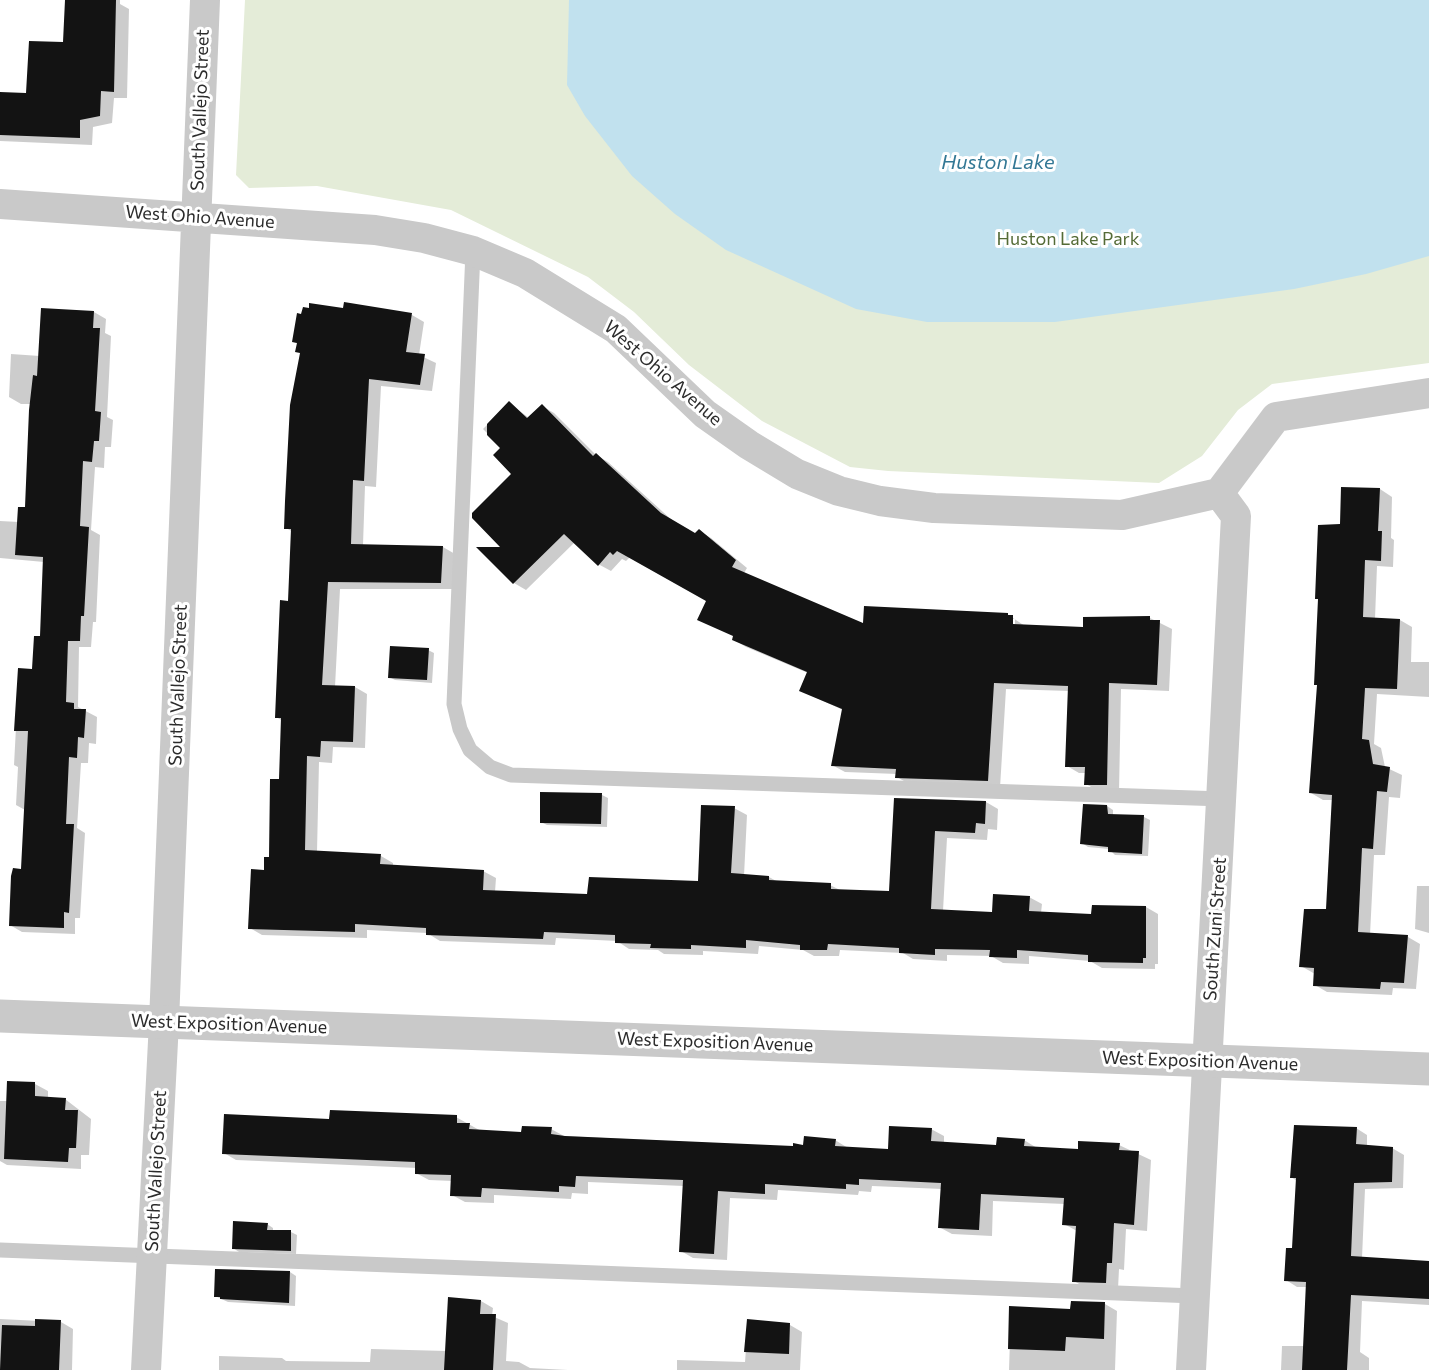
<!DOCTYPE html>
<style>
body{margin:0}
canvas{display:block;background:#fff}
</style>
<canvas width="1429" height="1370"></canvas>
<script>
const ctx = document.querySelector('canvas').getContext('2d');
ctx.lineJoin = 'round';
function fill(path, color) { ctx.fillStyle = color; ctx.fill(path, 'evenodd'); }
const shape = rows => new Path2D(rows.map(r => 'M' + r).join(''));
function stroke(path, color, width, dash) { ctx.strokeStyle = color; ctx.lineWidth = width; ctx.lineCap = dash ? 'butt' : 'round'; ctx.setLineDash(dash || []); ctx.stroke(path); }
function drawText(font, color, halo, rows, align = 'center') {
  ctx.font = font + ' Commissioner,sans-serif'; ctx.lineWidth = 6; ctx.setLineDash([]); ctx.textBaseline = 'middle'; ctx.strokeStyle = halo; ctx.fillStyle = color; for (const [text, x, y, turn = 0] of rows) {
    ctx.save(); ctx.translate(x, y); ctx.rotate((+turn || 0) * Math.PI / 180); ctx.textAlign = isNaN(turn) ? turn : align; if (halo) ctx.strokeText(text, 0, 0); ctx.fillText(text, 0, 0); ctx.restore();
  }
}
const green = shape([
 [245,0,1429,0,1429,363,1272,384,1238,410,1202,456,1159,483,888,471,850,467,762,421,689,365,634,312,588,277,451,210,317,186,249,188,236,175]
]);
const water = shape([
 [569,0,1429,0,1429,256,1366,274,1294,289,1055,322,927,322,856,309,726,250,675,214,632,176,585,116,567,85]
]);
const shadow = shape([
 [66,0,120,0,120,4,129,9,127,98,114,98,112,123,93,127,92,145,0,141,0,94,28,95,65,43],
 [345,304,412,315,424,322,419,355,436,363,432,391,381,386,376,487,365,486,363,545,443,547,455,554,453,589,340,589,335,687,355,687,367,694,365,748,333,747,332,763,319,762,317,852,381,856,393,863,393,867,483,871,496,878,495,892,589,896,699,882,734,808,747,815,744,876,769,877,778,882,830,885,840,890,891,892,895,799,986,802,998,809,997,830,988,829,987,840,947,838,943,911,993,913,1029,897,1042,904,1041,913,1092,916,1146,907,1158,914,1158,964,1155,964,1155,969,1102,968,1090,961,1029,956,1029,964,1003,963,991,956,947,955,947,961,913,959,903,953,840,950,839,956,814,956,803,950,759,946,758,954,703,951,703,955,664,954,658,950,629,949,617,941,556,938,555,945,440,941,427,933,367,930,367,938,262,935,250,928,271,859,280,781,283,721,276,717,289,602,293,532,286,528,302,354,297,351,298,344,294,342,344,310],
 [94,312,106,319,105,333,111,336,107,417,113,420,111,447,105,447,104,468,95,467,91,530,100,535,96,622,93,622,91,647,79,647,78,707,97,717,96,744,89,743,88,763,81,763,77,828,85,833,80,918,75,918,75,934,22,932,10,925,23,870,25,810,16,805,18,767,14,765,19,670,33,670,41,638,44,562,0,558,0,521,19,522,26,509,32,404,21,404,9,397,11,354,40,356],
 [509,403,529,418,542,406,554,413,596,455,608,462,674,522,696,535,699,531,711,538,747,568,744,573,864,625,1007,614,1025,626,1084,629,1150,618,1172,629,1169,691,1121,689,1119,792,1098,791,1086,784,1086,773,1079,773,1067,766,1069,691,1006,689,1000,788,909,784,897,777,897,774,845,772,832,765,843,710,801,691,808,673,746,647,734,640,741,638,699,620,708,600,630,557,626,561,622,559,611,571,598,564,575,542,526,590,514,583,503,549,513,474,502,448,483,429],
 [1012,619,1015,619,1015,631,1012,631],
 [1380,489,1392,497,1391,538,1394,540,1393,567,1377,566,1375,619,1400,620,1412,627,1411,662,1429,662,1429,697,1377,694,1374,744,1381,748,1385,767,1402,775,1400,798,1389,797,1385,855,1374,855,1370,935,1408,937,1420,944,1416,989,1393,988,1392,995,1327,992,1315,985,1315,974,1301,966,1328,911,1333,800,1323,800,1311,793,1319,686,1320,600,1316,598,1341,526],
 [428,650,434,653,432,683,395,680,389,677],
 [602,795,608,798,607,827,547,825,541,822],
 [1107,806,1113,810,1113,816,1144,817,1150,820,1148,856,1115,855,1109,849,1088,847,1082,843],
 [1417,886,1429,886,1429,933,1415,929],
 [35,1084,48,1091,48,1098,65,1099,91,1119,89,1155,81,1155,81,1169,7,1165,0,1161,0,1101,8,1101],
 [456,1117,481,1131,523,1134,551,1129,564,1136,794,1147,835,1140,848,1148,890,1151,931,1129,944,1136,944,1144,998,1146,1024,1140,1037,1148,1079,1150,1119,1145,1151,1160,1147,1231,1126,1229,1124,1270,1119,1269,1118,1289,1086,1288,1074,1281,1077,1231,1064,1224,1065,1204,993,1201,992,1236,952,1234,939,1227,942,1189,872,1186,871,1192,859,1191,858,1195,778,1190,777,1200,730,1198,727,1260,693,1258,681,1251,684,1186,588,1182,588,1194,572,1193,571,1199,494,1195,494,1203,465,1202,452,1195,453,1181,429,1180,416,1173,417,1168,236,1160,224,1153,331,1121],
 [1356,1128,1367,1135,1367,1146,1392,1148,1404,1155,1403,1188,1365,1189,1362,1258,1429,1263,1429,1305,1362,1301,1360,1352,1369,1358,1369,1370,1281,1370,1282,1346,1305,1346,1307,1287,1297,1287,1286,1280,1294,1250,1297,1181,1291,1177],
 [267,1224,273,1228,273,1231,291,1232,297,1235,296,1254,239,1252,233,1248],
 [290,1272,296,1276,295,1306,228,1302,215,1296],
 [481,1301,493,1308,492,1316,508,1323,506,1361,519,1362,530,1368,568,1370,219,1370,219,1356,282,1358,286,1361,370,1362,371,1349,447,1351],
 [1105,1304,1117,1311,1115,1370,1009,1370,1011,1308,1072,1310],
 [0,1319,61,1322,73,1329,72,1370,0,1370],
 [748,1321,790,1325,802,1332,800,1370,677,1370,677,1360,745,1362]
]);
const building = shape([
 [65,0,116,0,114,92,101,91,100,116,80,120,80,138,0,135,0,92,26,93,29,41,63,42],
 [344,302,412,313,406,352,425,354,420,385,369,379,364,481,353,480,351,544,443,546,441,583,328,582,322,685,355,686,353,742,321,741,320,757,307,756,305,850,381,854,380,864,484,870,483,890,587,894,589,877,698,881,701,805,735,806,731,873,769,876,769,880,831,883,831,889,889,891,894,798,986,801,985,824,976,823,975,833,935,831,931,909,992,912,993,894,1030,896,1029,911,1091,914,1092,905,1146,906,1146,958,1143,958,1143,963,1088,962,1088,955,1017,950,1017,958,989,957,990,950,935,949,935,955,899,953,899,948,828,944,827,950,800,950,800,945,746,940,746,948,691,945,691,949,650,948,651,944,615,943,615,935,544,932,543,939,426,935,426,928,355,924,355,932,248,929,251,869,264,870,264,857,269,857,270,779,279,779,281,718,275,718,280,600,288,601,291,529,284,529,285,501,290,405,300,353,295,352,297,343,292,342,297,313,301,314,303,307,309,308,309,303,343,308],
 [41,308,94,311,93,328,100,328,95,411,101,412,99,441,94,441,92,462,83,461,80,526,89,527,84,616,81,616,80,641,68,641,66,702,74,703,74,709,86,709,84,738,78,737,77,758,69,757,66,824,74,824,69,913,64,912,64,928,9,926,11,876,13,868,21,869,28,731,14,731,18,668,32,669,34,636,40,636,43,557,15,555,18,507,25,507,29,410,33,375,37,376],
 [509,401,527,418,542,404,593,456,596,453,661,513,695,533,699,529,736,560,732,567,863,623,864,606,1008,613,1008,615,1013,615,1013,624,1083,627,1083,617,1150,616,1150,620,1160,620,1157,685,1109,683,1107,785,1084,785,1085,767,1065,767,1068,686,994,683,988,781,895,778,896,769,831,766,842,709,799,691,807,672,732,640,733,636,697,620,706,601,617,551,613,555,610,552,598,566,564,534,513,584,476,547,500,547,472,518,472,513,511,474,493,455,500,448,487,435,487,424],
 [1341,487,1380,488,1378,531,1382,531,1381,561,1365,560,1363,617,1400,619,1397,689,1365,688,1362,739,1369,740,1373,764,1390,767,1387,792,1377,791,1373,849,1362,848,1358,932,1408,935,1404,983,1381,982,1380,989,1313,986,1314,968,1299,967,1304,909,1326,909,1332,795,1309,793,1317,685,1314,685,1318,599,1315,599,1318,525,1340,524],
 [390,646,429,648,427,680,388,678],
 [540,792,602,793,601,824,540,823],
 [1083,804,1107,805,1108,814,1144,815,1142,854,1108,852,1108,847,1080,844],
 [7,1081,35,1082,35,1096,66,1098,65,1110,78,1110,76,1148,69,1148,68,1162,4,1159],
 [330,1110,457,1115,457,1123,470,1123,469,1129,521,1132,522,1126,552,1127,551,1134,565,1136,793,1146,793,1143,803,1145,804,1136,836,1139,835,1146,888,1149,889,1126,932,1128,931,1141,996,1145,997,1137,1025,1139,1024,1146,1078,1149,1078,1141,1120,1143,1119,1150,1139,1151,1134,1225,1114,1223,1112,1263,1107,1263,1106,1283,1072,1282,1076,1226,1062,1225,1064,1198,981,1194,979,1230,938,1228,941,1183,859,1179,859,1185,846,1184,846,1189,765,1184,765,1194,718,1191,714,1254,679,1252,683,1180,576,1176,575,1187,559,1186,559,1192,482,1188,481,1197,450,1196,451,1175,415,1174,415,1162,222,1154,224,1114,329,1119],
 [1294,1125,1357,1127,1356,1144,1393,1147,1392,1182,1354,1183,1351,1256,1429,1261,1429,1299,1351,1295,1347,1370,1302,1370,1306,1282,1284,1281,1286,1248,1292,1248,1296,1178,1290,1178],
 [233,1221,268,1223,267,1230,291,1230,291,1251,232,1249],
 [215,1269,290,1271,289,1303,220,1299,220,1297,214,1297],
 [448,1297,481,1300,480,1314,496,1314,493,1370,444,1370],
 [1071,1301,1105,1302,1104,1339,1066,1337,1065,1351,1008,1349,1009,1306,1070,1309],
 [35,1319,61,1320,59,1370,0,1370,2,1325,35,1326],
 [747,1319,790,1323,789,1354,744,1352]
]);
const service = shape([
 [473,251,454,704,460,729,470,750,490,767,511,775,1223,799],
 [0,1250,1195,1296]
]);
const minor = shape([
 [0,204,375,230,424,238,473,251,525,273,616,329,705,414,749,445,797,474,839,491,880,501,934,508,1122,515,1219,493,1276,417,1429,393],
 [146,1370,164,1022,205,0],
 [1191,1370,1236,516,1219,493]
]);
const tertiary = shape([
 [0,1016,1429,1069]
]);
const streetNames = [
 ["South Vallejo Street",200,110,-88],
 ["West Ohio Avenue",200,217,4],
 ["West Ohio Avenue",663,373,41],
 ["South Vallejo Street",178,685,-88],
 ["South Zuni Street",1215,929,-86],
 ["West Exposition Avenue",229,1024,2],
 ["West Exposition Avenue",715,1042,2],
 ["West Exposition Avenue",1200,1061,2],
 ["South Vallejo Street",156,1171,-87]
];
const parkNames = [
 ["Huston Lake Park",1068,239]
];
const waterNames = [
 ["Huston Lake",998,162]
];
fill(green, '#e4ecd8');
fill(water, '#c1e1ee');
fill(shadow, '#0003');
fill(building, '#131313');
stroke(service, '#c9c9c9', 15);
stroke(minor, '#c9c9c9', 30);
stroke(tertiary, '#c9c9c9', 33);
drawText('18px', '#2c2c2c', '#fff', streetNames);
drawText('18px', '#546b36', '#fff', parkNames);
drawText('italic 20px', '#337895', '#fff', waterNames);
</script>
